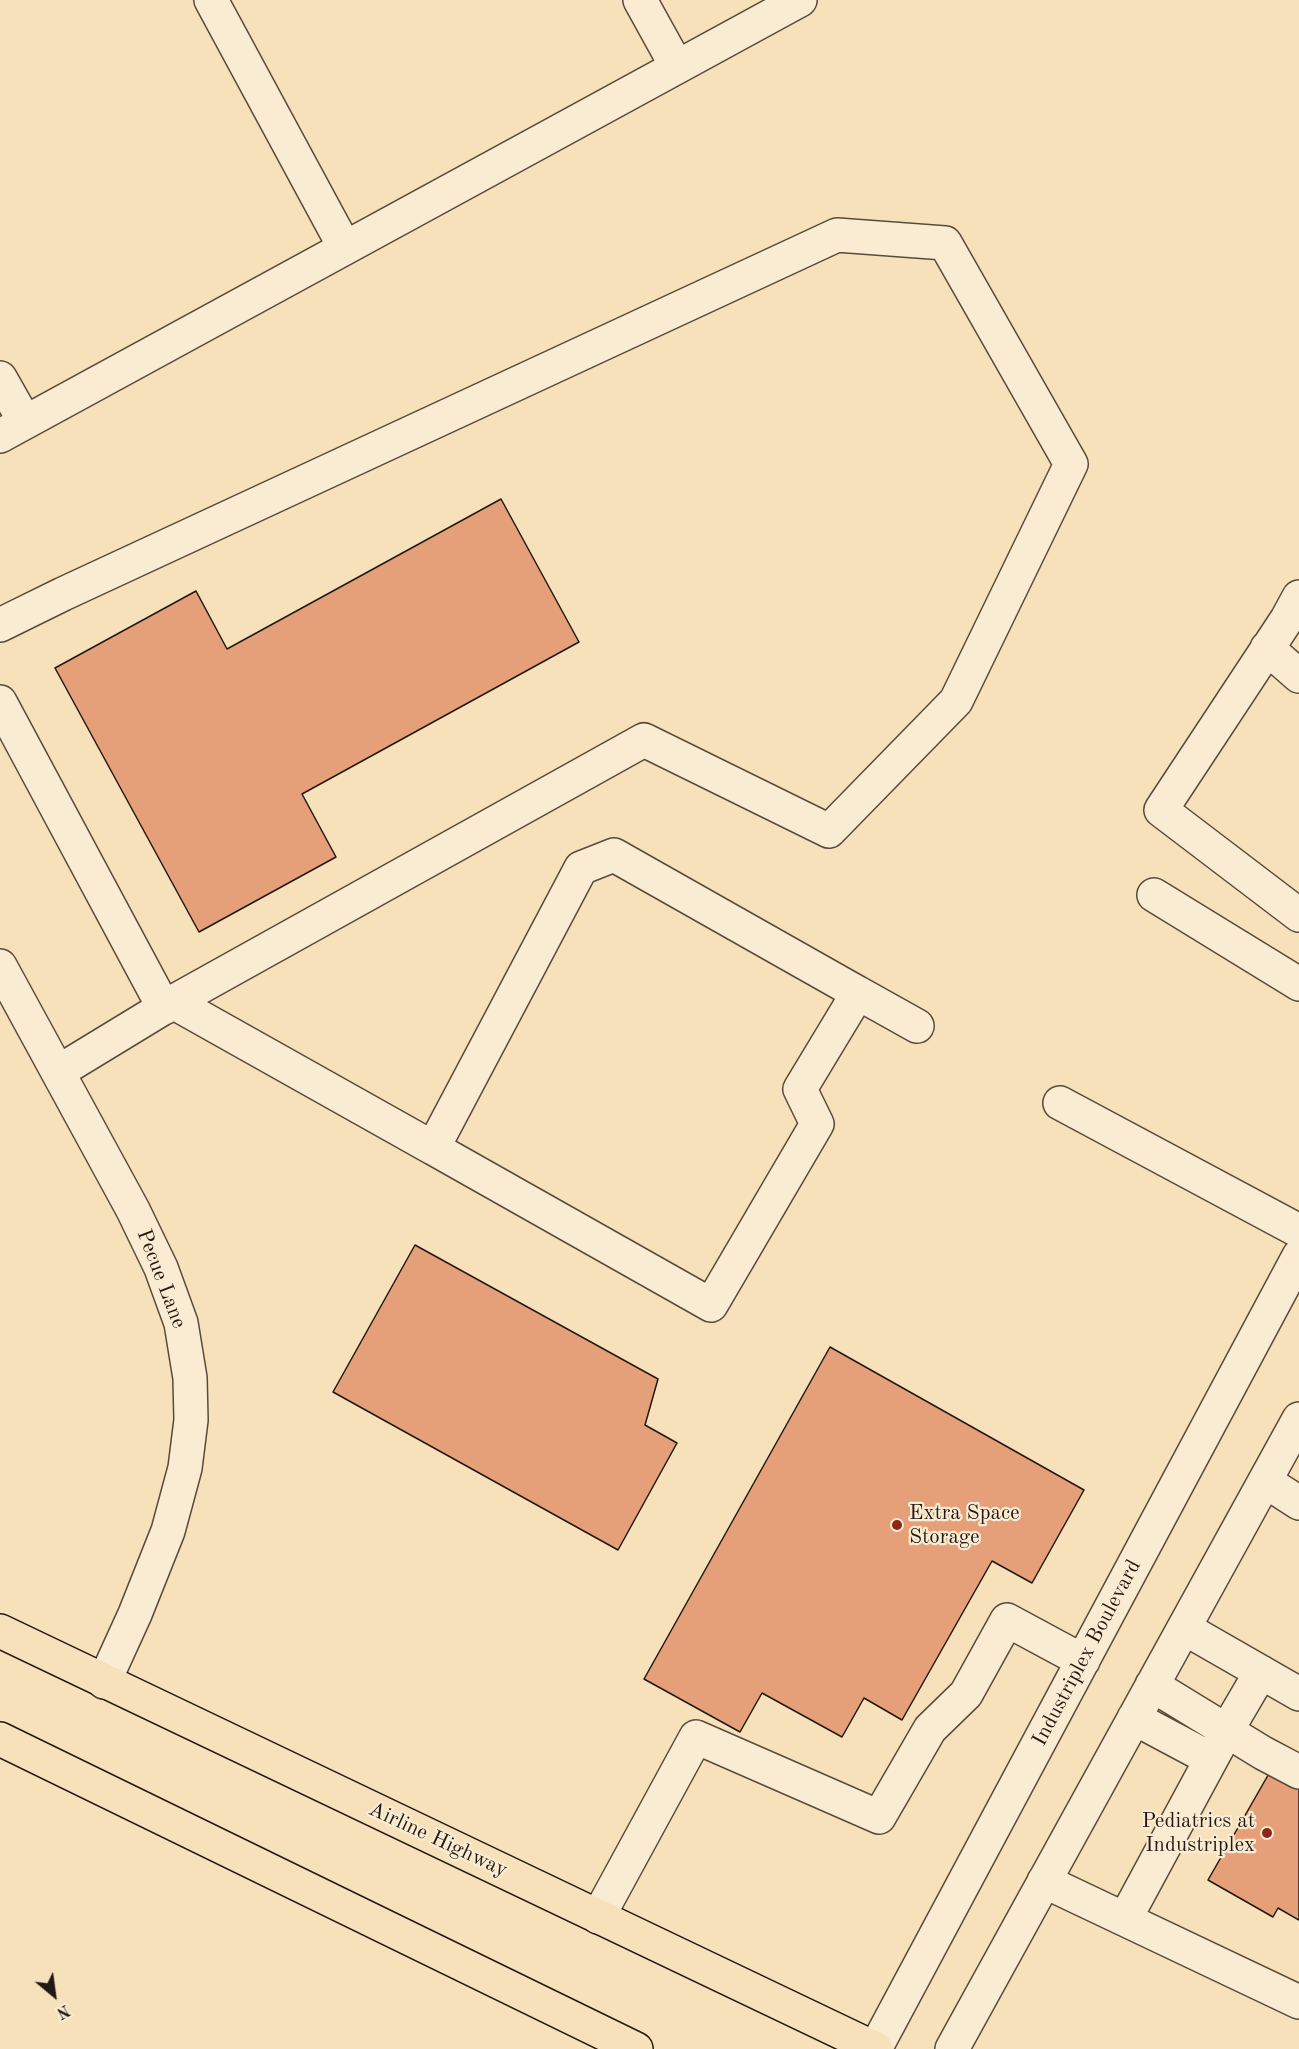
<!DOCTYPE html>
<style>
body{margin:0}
#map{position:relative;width:1299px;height:2049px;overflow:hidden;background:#f7e1ba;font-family:"Old Standard TT",serif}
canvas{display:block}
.north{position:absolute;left:24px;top:1965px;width:60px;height:60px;-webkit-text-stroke:4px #faecd2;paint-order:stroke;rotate:151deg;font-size:16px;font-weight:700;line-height:24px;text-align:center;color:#231912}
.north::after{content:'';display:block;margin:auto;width:21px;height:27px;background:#231912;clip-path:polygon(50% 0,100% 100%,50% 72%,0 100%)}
</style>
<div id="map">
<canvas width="1299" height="2049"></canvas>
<div class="north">N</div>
</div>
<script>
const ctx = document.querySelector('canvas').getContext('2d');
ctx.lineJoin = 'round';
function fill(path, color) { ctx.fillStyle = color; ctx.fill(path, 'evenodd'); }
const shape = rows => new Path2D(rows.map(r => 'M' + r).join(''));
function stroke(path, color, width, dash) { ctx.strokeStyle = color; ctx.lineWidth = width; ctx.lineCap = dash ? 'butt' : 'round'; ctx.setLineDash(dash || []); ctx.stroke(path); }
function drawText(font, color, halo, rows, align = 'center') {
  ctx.font = font + ' "Old Standard TT",serif'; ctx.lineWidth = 4.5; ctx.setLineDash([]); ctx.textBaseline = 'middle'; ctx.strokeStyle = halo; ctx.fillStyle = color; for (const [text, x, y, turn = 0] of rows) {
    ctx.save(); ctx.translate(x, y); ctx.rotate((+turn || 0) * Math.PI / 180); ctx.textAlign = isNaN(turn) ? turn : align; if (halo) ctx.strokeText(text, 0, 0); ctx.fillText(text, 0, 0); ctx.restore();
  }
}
const building = shape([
 [501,499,579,642,302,794,336,857,199,932,55,668,196,591,227,649,501,499],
 [415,1245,658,1379,645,1425,677,1443,618,1550,333,1392,415,1245],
 [830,1347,1084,1490,1032,1583,992,1561,902,1720,864,1698,842,1737,762,1693,740,1732,644,1679,830,1347],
 [1271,1770,1299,1786,1299,1920,1278,1908,1273,1917,1208,1880,1271,1770]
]);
const minor = shape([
 [211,0,345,248],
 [640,0,677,67],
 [0,378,25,422],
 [0,436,800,0],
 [1299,597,1287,619,1161,810,1299,915],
 [0,625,63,594,837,235,945,243,1071,464,956,701,829,831,644,740,173,1002,58,1072],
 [1267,648,1299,676],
 [0,702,164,1008],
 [1154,895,1299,984],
 [0,966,133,1210,161,1268,181,1323,190,1378,191,1420,185,1468,168,1531,135,1614,104,1682],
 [858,993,917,1026],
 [173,1002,433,1148,581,868,614,855,858,993,800,1089,817,1124,711,1305,433,1148],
 [1060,1103,1299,1231],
 [1265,1481,1299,1503],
 [1184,1628,1299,1694],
 [1152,1685,1263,1753,1299,1772],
 [1134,1718,1211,1759],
 [1044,1881,1299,2002],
 [598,1917,696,1737,879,1817,930,1729,966,1694,1007,1620,1083,1661],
 [1125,1919,1227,1730,1261,1672],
 [875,2049,1299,1256],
 [952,2049,1299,1419]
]);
const highway = shape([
 [0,1631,876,2049],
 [0,1739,636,2049]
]);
const markers = [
 [897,1525,6,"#8f2418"],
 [1267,1833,6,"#8f2418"]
];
const streetNames = [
 ["Pecue Lane",161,1279,69],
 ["Industriplex Boulevard",1087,1653,-62],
 ["Airline Highway",438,1840,25]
];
const poiNames = [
 ["Extra Space",909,1513],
 ["Storage",909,1537],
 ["Pediatrics at",1255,1821,"right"],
 ["Industriplex",1255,1845,"right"]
];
fill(building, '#e5a07a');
stroke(building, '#231912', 1.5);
stroke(minor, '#584b3c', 36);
stroke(highway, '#231912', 36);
stroke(minor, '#faecd2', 33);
stroke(highway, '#f7e1ba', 33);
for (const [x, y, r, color] of markers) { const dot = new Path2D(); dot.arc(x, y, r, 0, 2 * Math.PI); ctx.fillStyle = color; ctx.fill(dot); stroke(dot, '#faecd2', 2); }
drawText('21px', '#231912', '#faecd2', streetNames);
drawText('21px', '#231912', '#faecd2', poiNames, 'left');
</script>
